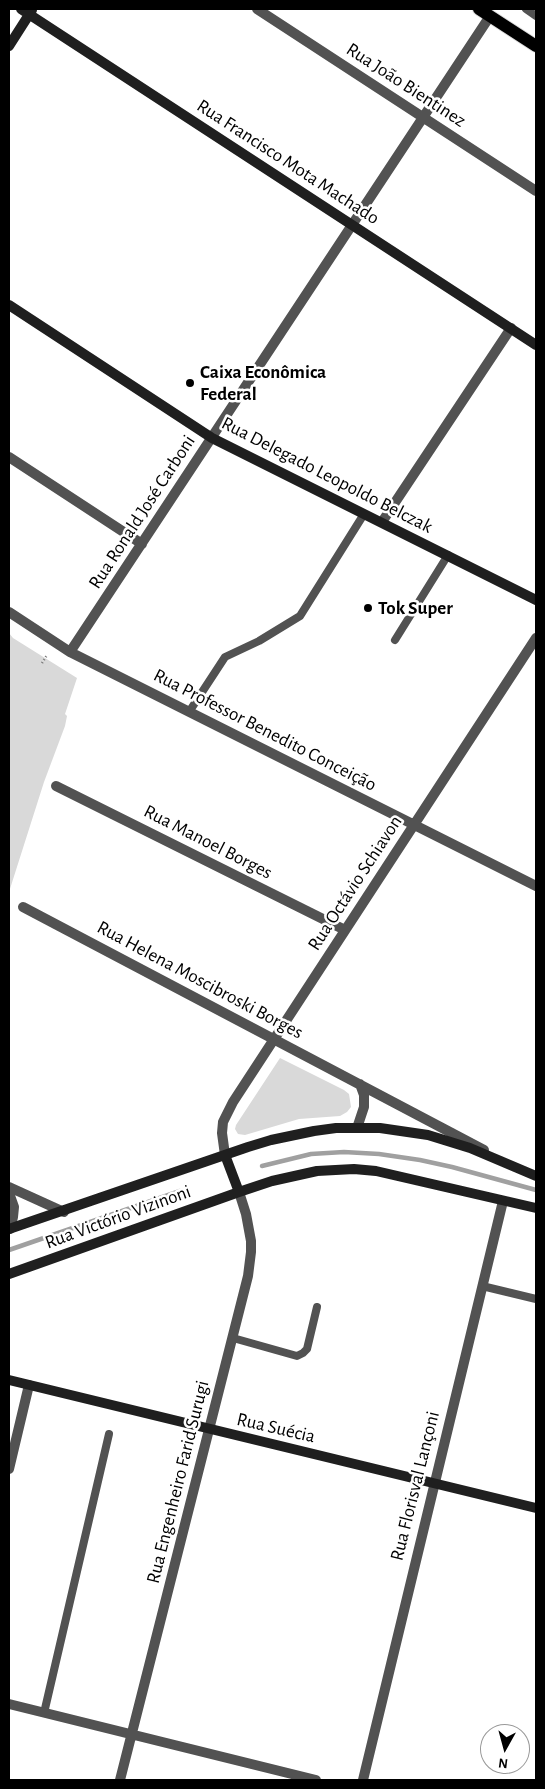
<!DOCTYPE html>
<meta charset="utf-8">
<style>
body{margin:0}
#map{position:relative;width:545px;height:1789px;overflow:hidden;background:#fff;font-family:"Alegreya Sans",sans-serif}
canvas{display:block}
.frame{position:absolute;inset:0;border:10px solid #000;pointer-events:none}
.north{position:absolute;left:480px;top:1724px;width:50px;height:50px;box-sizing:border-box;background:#fff;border:1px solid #999;border-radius:50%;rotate:187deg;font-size:14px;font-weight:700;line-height:20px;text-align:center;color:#000}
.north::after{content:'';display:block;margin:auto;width:18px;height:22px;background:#000;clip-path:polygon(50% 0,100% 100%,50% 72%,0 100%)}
</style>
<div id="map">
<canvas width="545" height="1789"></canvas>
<div class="frame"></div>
<div class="north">N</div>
</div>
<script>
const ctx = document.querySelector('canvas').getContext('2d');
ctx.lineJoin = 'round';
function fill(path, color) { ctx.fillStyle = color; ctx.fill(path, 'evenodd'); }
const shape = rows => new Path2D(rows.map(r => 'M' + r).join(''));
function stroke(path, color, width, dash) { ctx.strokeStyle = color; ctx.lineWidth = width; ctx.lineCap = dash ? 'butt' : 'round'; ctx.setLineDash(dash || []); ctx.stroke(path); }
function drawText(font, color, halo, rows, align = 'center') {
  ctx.font = font + ' "Alegreya Sans",sans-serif'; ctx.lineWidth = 5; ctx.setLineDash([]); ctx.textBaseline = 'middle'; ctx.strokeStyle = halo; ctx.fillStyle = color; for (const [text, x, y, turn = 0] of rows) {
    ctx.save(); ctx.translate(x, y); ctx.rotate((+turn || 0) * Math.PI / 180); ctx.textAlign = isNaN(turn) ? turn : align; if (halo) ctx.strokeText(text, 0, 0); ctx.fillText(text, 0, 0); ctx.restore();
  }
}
const green = shape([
 [9,633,13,638,77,678,65,714,67,716,65,726,44,782,9,892],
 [280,1058,344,1090,349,1094,351,1107,347,1112,340,1116,299,1119,245,1135,238,1134,235,1129,236,1125]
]);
const stream = shape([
 [262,1166,311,1154,344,1152,379,1154,420,1160,452,1167,536,1190],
 [9,1250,180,1191]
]);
const path = shape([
 [42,663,47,655]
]);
const lane = shape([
 [526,9,536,16],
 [395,640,448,555],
 [189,712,225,657,259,641,300,616,364,514],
 [482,1286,536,1299],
 [233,1338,297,1356,303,1353,307,1349,317,1307],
 [44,1713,109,1434]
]);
const street = shape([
 [257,9,536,191],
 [9,457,142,544],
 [382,522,511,328],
 [9,612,70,652,536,886],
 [70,652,490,16],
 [56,786,345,930],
 [23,907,484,1150],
 [357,1128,364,1107,364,1095,360,1084],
 [225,1155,222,1133,223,1122,233,1102,536,638],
 [9,1187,64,1212],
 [9,1193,14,1207,13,1217,10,1229],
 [9,1469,29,1385],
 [9,1704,316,1780],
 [120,1780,248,1276,251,1252,251,1241,246,1214,239,1192],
 [363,1780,503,1201]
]);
const secondary = shape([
 [21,9,536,345],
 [9,46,32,10],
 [9,305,212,438,536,600],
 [225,1155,239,1192],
 [9,1229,248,1147,271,1140,314,1131,336,1128,380,1128,428,1135,470,1148,536,1176],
 [9,1274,239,1192,272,1181,317,1171,354,1169,376,1171,536,1208],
 [9,1380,536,1508]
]);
const primary = shape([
 [479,9,536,46]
]);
const markers = [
 [190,383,5,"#000"],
 [368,608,5,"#000"]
];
const streetNames = [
 ["Rua João Bientinez",406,85,33],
 ["Rua Francisco Mota Machado",288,162,33],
 ["Rua Delegado Leopoldo Belczak",327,475,27],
 ["Rua Ronald José Carboni",142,512,-57],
 ["Rua Professor Benedito Conceição",265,730,27],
 ["Rua Manoel Borges",208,842,27],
 ["Rua Octávio Schiavon",355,883,-57],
 ["Rua Helena Moscibroski Borges",200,980,28],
 ["Rua Victório Vizinoni",118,1217,-20],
 ["Rua Suécia",276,1428,13],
 ["Rua Engenheiro Farid Surugi",178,1482,-76],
 ["Rua Florisval Lançoni",415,1486,-76]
];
const poiNames = [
 ["Caixa Econômica",200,372],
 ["Federal",200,394],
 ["Tok Super",378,608]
];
fill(green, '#d9d9d9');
stroke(stream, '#a0a0a0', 4.5);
stroke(primary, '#dbdbdb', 14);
stroke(path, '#747474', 2.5, [1, 2.5]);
stroke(lane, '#525252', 8);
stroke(street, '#525252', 10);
stroke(secondary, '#1f1f1f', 10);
stroke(primary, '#000', 12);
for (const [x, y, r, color] of markers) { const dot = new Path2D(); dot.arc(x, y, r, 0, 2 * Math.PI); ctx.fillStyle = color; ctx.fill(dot); stroke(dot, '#fff', 2); }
drawText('19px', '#000', '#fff', streetNames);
drawText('bold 19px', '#000', '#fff', poiNames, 'left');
</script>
